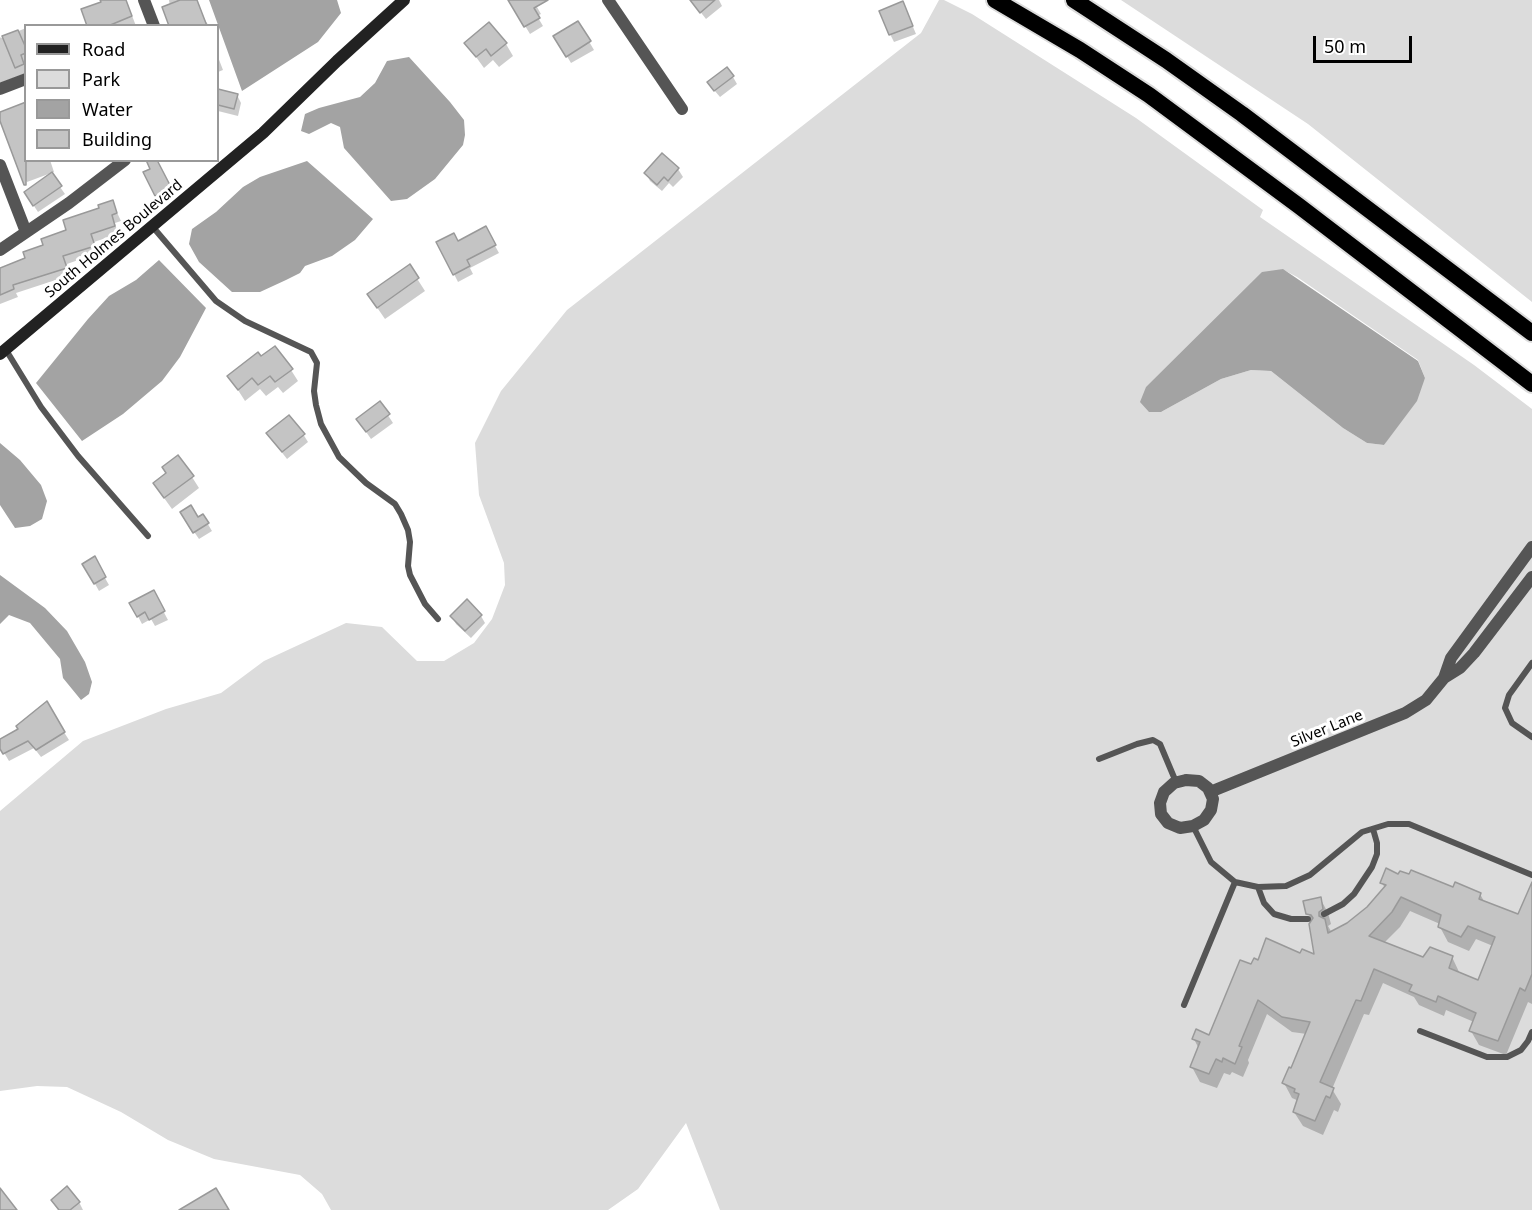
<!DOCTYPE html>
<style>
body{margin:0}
#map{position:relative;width:1532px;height:1210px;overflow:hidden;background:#fff;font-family:"Noto Sans",sans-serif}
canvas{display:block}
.legend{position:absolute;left:24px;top:24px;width:195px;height:138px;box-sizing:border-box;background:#fff;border:2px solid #999;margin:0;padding:8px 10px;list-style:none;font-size:18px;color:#000}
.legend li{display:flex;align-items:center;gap:12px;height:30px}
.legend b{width:30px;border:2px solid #999}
.scale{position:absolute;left:1313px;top:36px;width:99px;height:27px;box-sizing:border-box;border:3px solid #000;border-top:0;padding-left:8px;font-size:18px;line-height:21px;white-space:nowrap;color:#000;-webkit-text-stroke:4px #fff;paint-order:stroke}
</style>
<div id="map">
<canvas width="1532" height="1210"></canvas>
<ul class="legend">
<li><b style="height:8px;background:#222"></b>Road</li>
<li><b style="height:16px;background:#dcdcdc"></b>Park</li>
<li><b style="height:16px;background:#a3a3a3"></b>Water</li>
<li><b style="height:16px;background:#c4c4c4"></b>Building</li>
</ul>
<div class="scale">50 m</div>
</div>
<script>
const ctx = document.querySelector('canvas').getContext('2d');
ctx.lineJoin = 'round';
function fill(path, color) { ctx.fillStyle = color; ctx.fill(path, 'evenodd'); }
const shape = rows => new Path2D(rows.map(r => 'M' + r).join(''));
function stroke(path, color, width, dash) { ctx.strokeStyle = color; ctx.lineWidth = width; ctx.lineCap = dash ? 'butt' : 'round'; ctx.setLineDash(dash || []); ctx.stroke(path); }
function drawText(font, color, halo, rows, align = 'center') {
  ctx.font = font + ' "Noto Sans",sans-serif'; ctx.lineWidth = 6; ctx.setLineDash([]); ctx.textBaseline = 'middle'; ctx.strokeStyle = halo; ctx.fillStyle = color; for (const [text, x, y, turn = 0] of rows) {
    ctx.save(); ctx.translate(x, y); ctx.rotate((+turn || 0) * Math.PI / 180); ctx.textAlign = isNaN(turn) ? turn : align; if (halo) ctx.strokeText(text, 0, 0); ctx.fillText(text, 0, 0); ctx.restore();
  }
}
const green = shape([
 [939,0,944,0,972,14,1136,118,1263,210,1260,217,1474,365,1532,409,1532,1210,720,1210,686,1123,638,1189,608,1210,331,1210,322,1194,300,1175,214,1159,168,1140,121,1112,67,1087,37,1086,0,1091,0,811,83,741,166,709,221,693,264,661,346,623,382,627,417,661,444,661,474,643,492,619,505,585,504,563,479,495,475,443,501,391,567,310,921,33],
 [1282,269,1297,277,1418,360,1425,378,1384,445,1367,443,1343,428,1271,371,1251,370,1221,379,1161,412],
 [1121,0,1532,0,1532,302,1308,124]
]);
const water = shape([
 [209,0,337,0,341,13,318,42,242,91],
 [409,57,450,102,464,120,465,135,463,145,435,179,407,199,391,201,344,148,340,127,331,123,309,134,301,131,305,114,319,108,360,97,375,83,387,61],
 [307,161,373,219,355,240,332,256,305,266,300,273,286,280,260,292,232,292,199,262,189,244,192,229,216,212,243,187,260,177],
 [159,260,206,308,180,357,162,381,123,414,82,441,36,383,88,319,109,296,136,280],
 [1283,269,1418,361,1425,378,1417,401,1384,445,1367,443,1343,428,1271,371,1251,370,1221,379,1161,412,1149,412,1140,402,1146,387,1262,272],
 [0,443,20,460,41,485,47,501,42,519,30,526,15,528,0,505],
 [0,575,45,608,67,631,85,662,92,682,89,694,81,700,63,678,60,659,30,623,9,615,0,624]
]);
const shadow = shape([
 [102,0,126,0,136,26,86,26,103,3],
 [169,0,197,0,205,20,209,26,173,26],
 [512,0,533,0,541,14,537,16,543,26,530,34,510,1],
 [691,0,719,0,722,6,706,19],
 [903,3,916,34,894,42,890,34],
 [578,23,594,50,571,63,555,36],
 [26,28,26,73,0,83,0,37,1,38],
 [466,43,506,44,513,56,499,67,493,60,484,68],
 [218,57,223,70,218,72],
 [733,77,737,84,720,97,714,90],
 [218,90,237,95,241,103,238,116,218,111],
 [662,155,678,169,683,177,673,187,669,183,662,191,650,181,646,173],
 [26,160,50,160,54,172,27,182,20,170],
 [160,168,174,196,160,202,156,195],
 [60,187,65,194,38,212,30,200],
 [112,202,121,221,115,223,118,234,94,242,98,253,67,264,71,275,16,293,18,297,0,304,0,269,27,259],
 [485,228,499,253,470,268,473,274,458,282,454,274,458,243],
 [409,266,425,291,385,319,376,306],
 [261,358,291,370,298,381,283,393,278,387,266,396,260,389,245,401,229,376],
 [380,403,393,423,371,439,358,420],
 [303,434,308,442,287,459,273,441],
 [192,477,199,488,172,509,154,484],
 [203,516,212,531,199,539,186,520,198,519],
 [94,559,109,585,99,591,84,564],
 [153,592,168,620,155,626,151,619,142,624,131,603],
 [452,616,481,616,485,623,471,638,456,624],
 [46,704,69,740,41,757,34,748,9,761,0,746,0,741,20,729],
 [1399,876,1480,894,1485,903,1518,916,1532,901,1532,1004,1528,1002,1506,1055,1479,1045,1471,1031,1474,1022,1446,1010,1444,1016,1419,1005,1414,997,1383,983,1369,1015,1364,1014,1332,1089,1341,1104,1338,1112,1334,1110,1323,1135,1303,1126,1294,1112,1299,1101,1292,1098,1284,1083,1292,1070,1307,1034,1292,1032,1267,1014,1248,1060,1249,1063,1243,1077,1232,1072,1230,1075,1224,1073,1217,1088,1200,1082,1192,1067,1199,1049,1194,1039,1210,1037,1252,966,1258,962,1301,955,1316,956,1313,922,1308,913,1320,898,1328,913,1331,924,1328,926,1332,933,1348,925,1368,908,1385,888,1382,883],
 [1410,911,1440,924,1440,927,1448,942,1469,951,1476,939,1493,946,1479,982,1460,974,1452,957,1424,959,1384,943,1400,927],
 [52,1201,79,1202,83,1210,58,1210]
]);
const building = shape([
 [100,0,126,0,132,16,108,26,87,26,81,9,101,2,100,0],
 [180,0,197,0,207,26,169,26,162,7,180,0],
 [508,0,548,0,534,8,540,18,524,27,508,0],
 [690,0,715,0,700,13,690,0],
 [903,1,913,26,889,35,879,11,903,1],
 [578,21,591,41,566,57,553,36,578,21],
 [489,22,507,43,491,56,486,49,476,57,464,43,489,22],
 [18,30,26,48,26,53,21,55,24,64,15,68,2,36,18,30],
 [727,67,734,76,714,91,707,82,727,67],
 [218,89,238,94,234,109,218,105,218,89],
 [26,102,26,185,24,185,0,121,0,112,26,102],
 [662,153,679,168,668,181,664,177,657,185,644,173,662,153],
 [146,160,157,160,171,187,155,196,143,172,150,169,146,160],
 [52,172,62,186,33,206,24,192,52,172],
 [113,200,117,213,112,215,115,226,91,234,95,246,63,256,67,268,13,285,14,289,0,295,0,268,25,258,23,252,43,245,41,239,66,230,63,220,99,208,98,205,113,200],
 [486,226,496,245,467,260,470,266,453,275,436,242,454,233,458,241,486,226],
 [410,264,419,278,377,308,367,294,410,264],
 [275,346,293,369,275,382,270,376,258,385,252,378,238,390,227,376,258,352,261,356,275,346],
 [380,401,390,414,366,432,356,419,380,401],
 [289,415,305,434,282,452,266,433,289,415],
 [178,455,194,476,164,498,153,483,166,473,162,467,178,455],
 [191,505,198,517,203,514,209,523,193,533,180,512,191,505],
 [95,556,106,577,94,584,82,564,95,556],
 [154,590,165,611,149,620,145,612,137,617,129,603,154,590],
 [467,599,482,615,465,631,450,616,467,599],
 [47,701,65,732,36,750,28,741,3,754,0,749,0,739,18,729,16,726,47,701],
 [1386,868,1398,874,1400,871,1409,874,1411,870,1453,887,1455,882,1481,893,1479,899,1518,914,1532,882,1532,974,1525,991,1520,988,1498,1041,1469,1031,1476,1013,1438,996,1436,1002,1409,991,1412,985,1374,969,1361,1001,1356,1000,1320,1082,1334,1088,1330,1098,1326,1096,1315,1121,1293,1112,1299,1094,1294,1092,1295,1089,1282,1083,1289,1067,1291,1068,1310,1022,1282,1017,1258,1000,1239,1046,1242,1047,1235,1064,1223,1058,1222,1062,1216,1059,1209,1074,1190,1067,1200,1042,1192,1039,1196,1029,1209,1035,1240,960,1251,964,1254,958,1258,960,1266,938,1300,953,1302,949,1314,954,1309,924,1313,918,1311,915,1306,914,1303,901,1321,897,1323,909,1319,912,1319,916,1325,919,1328,933,1347,923,1367,907,1386,885,1380,883,1386,868],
 [1401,897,1441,915,1438,927,1461,937,1468,926,1495,937,1478,980,1449,968,1453,956,1430,947,1423,957,1369,936,1392,912,1401,897],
 [67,1186,80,1202,70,1210,59,1210,51,1200,67,1186],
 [0,1188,17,1210,0,1210,0,1188],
 [216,1188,229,1210,179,1210,216,1188]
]);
const service = shape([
 [152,226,216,301,245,321,311,352,317,363,314,391,316,405,321,424,339,457,366,483,395,504,401,514,408,530,410,542,408,566,410,575,425,604,438,619],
 [6,350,41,407,78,456,148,536],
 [1532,663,1509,695,1505,708,1512,723,1532,737],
 [1099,759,1137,744,1153,740,1160,744,1176,782],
 [1193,826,1211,862,1235,882,1258,887,1286,886,1310,875,1362,832,1388,824,1409,824,1532,875],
 [1258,887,1264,903,1274,914,1291,919,1308,919],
 [1324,914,1343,904,1354,894,1372,867,1377,854,1377,843,1373,829],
 [1184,1005,1235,882],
 [1420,1031,1487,1057,1507,1057,1521,1050,1528,1041,1532,1032]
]);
const minor = shape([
 [144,0,154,26],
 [608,0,682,109],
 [0,89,26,79],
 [0,165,26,232],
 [0,250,69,203,125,160],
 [1444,678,1451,658,1532,547],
 [1186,780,1199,781,1208,788,1213,799,1211,810,1204,820,1193,826,1180,828,1168,823,1161,814,1160,803,1164,792,1174,783,1186,780],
 [1210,792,1405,713,1426,700,1444,678,1460,668,1474,653,1532,577]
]);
const secondary = shape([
 [0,354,263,133,337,61,404,0]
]);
const trunk = shape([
 [995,0,1080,50,1149,95,1299,206,1532,384],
 [1074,0,1166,60,1242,114,1532,333]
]);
const streetNames = [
 ["South Holmes Boulevard",114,239,-40],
 ["Silver Lane",1327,729,-22]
];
fill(green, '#dcdcdc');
fill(water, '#a3a3a3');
fill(shadow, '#0003');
fill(building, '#c4c4c4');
stroke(building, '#999', 1.5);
stroke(trunk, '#dbdbdb', 20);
stroke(service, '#555', 6);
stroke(minor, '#555', 12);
stroke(secondary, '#222', 12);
stroke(trunk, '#000', 16);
drawText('15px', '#000', '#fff', streetNames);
</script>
